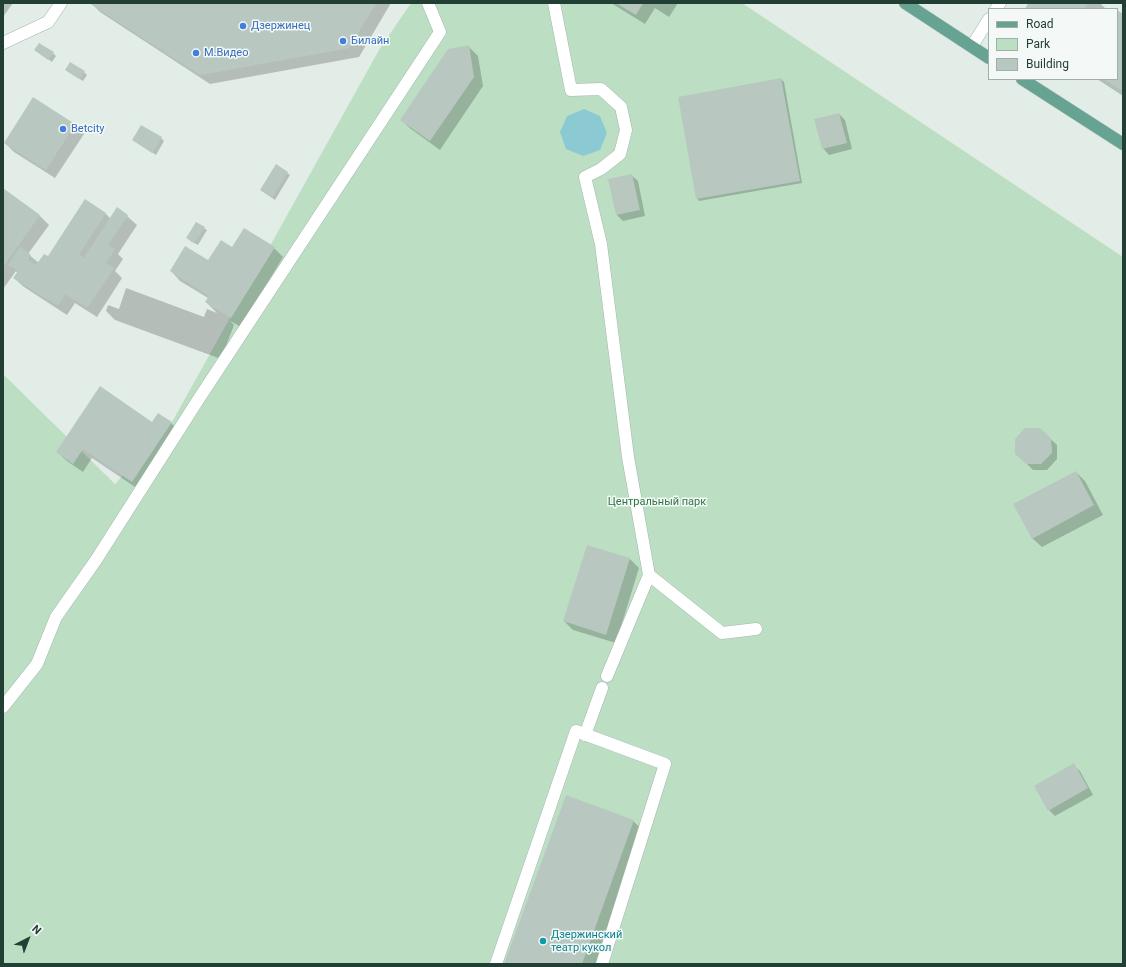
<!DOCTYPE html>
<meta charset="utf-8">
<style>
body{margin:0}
#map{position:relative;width:1126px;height:967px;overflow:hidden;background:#e3ede8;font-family:Roboto,sans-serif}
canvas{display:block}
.frame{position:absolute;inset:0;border:4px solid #223f36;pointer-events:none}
.legend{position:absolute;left:988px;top:8px;width:130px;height:72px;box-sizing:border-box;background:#f4f9f7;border:1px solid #a0afaa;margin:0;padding:5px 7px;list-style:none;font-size:12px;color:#223f36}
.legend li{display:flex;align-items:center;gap:8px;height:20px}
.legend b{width:20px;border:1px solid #a0afaa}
.north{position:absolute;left:8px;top:919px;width:40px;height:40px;-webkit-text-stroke:3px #f4f9f7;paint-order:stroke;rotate:42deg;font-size:11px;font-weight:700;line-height:16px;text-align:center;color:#223f36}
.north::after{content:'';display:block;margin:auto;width:14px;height:18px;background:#223f36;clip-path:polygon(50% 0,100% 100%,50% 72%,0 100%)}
</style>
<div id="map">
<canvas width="1126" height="967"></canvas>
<div class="frame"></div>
<ul class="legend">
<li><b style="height:5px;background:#67a392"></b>Road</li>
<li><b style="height:11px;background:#bcdfc4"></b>Park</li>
<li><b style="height:11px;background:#b8c8c1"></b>Building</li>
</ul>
<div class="north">N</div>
</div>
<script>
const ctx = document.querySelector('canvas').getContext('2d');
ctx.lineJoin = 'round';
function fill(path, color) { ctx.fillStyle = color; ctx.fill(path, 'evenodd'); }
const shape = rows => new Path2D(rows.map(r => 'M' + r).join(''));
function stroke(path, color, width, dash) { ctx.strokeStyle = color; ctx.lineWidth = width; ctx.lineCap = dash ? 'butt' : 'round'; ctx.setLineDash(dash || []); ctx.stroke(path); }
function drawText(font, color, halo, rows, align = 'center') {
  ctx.font = font + ' Roboto,sans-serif'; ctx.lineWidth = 3; ctx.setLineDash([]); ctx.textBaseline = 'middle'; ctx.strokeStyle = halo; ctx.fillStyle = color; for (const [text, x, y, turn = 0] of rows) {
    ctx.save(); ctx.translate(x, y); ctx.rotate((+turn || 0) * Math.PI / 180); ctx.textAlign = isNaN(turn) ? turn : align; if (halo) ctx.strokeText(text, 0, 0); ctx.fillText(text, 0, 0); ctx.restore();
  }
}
const green = shape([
 [411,3,742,3,1123,257,1123,964,3,964,3,374,115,484,172,422,379,50]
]);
const water = shape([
 [584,109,600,116,607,133,600,150,583,156,566,149,560,132,567,116]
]);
const shadow = shape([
 [3,3,13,3,3,17],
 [91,3,391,3,359,57,210,84,100,12],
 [611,3,678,3,669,17,655,8,645,24],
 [1030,3,1100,3,1106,9,1026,9],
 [1117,12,1123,15,1123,96,1097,79,1117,79],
 [468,46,478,56,483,86,440,150,411,129,401,120],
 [35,50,53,53,56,56,52,62],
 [69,72,84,72,87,75,83,81],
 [781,79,784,82,802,183,699,201,697,198],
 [34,99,75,125,84,134,55,178,14,152,5,143],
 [839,114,845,120,852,149,829,155,823,148],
 [161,138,164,141,156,155,133,140],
 [276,166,290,175,275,200,261,190],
 [631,175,638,181,645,216,623,221,617,215,609,180],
 [3,190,40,216,49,225,28,254,39,263,48,258,85,201,106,214,111,219,127,216,137,225,118,254,123,259,115,271,122,278,97,317,75,303,67,315,24,287,14,278,18,273,16,271,3,289],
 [204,228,207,230,198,245,190,241],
 [233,248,274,248,283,257,241,327,230,321,234,325,221,359,115,320,106,311,108,305,119,309,126,288,204,317,207,309,217,313,206,302,208,298,180,281,171,271,209,261],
 [152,423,171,423,180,432,141,491,92,458,83,472,67,461,57,452],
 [1040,429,1057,445,1057,459,1047,470,1033,470,1016,453],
 [1076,472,1085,481,1103,515,1042,547,1032,538],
 [630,559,639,568,616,643,573,630,564,621],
 [1073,765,1080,771,1093,795,1055,816,1049,810],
 [633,821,646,833,598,964,506,964]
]);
const building = shape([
 [89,3,376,3,349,48,200,75],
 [616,3,643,3,636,15],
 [1028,3,1088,3,1084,9,1025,9],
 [1117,10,1123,14,1123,87,1121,90,1104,79,1117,79],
 [39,43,54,52,48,60,34,50],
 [469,45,474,77,430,141,400,120,448,49],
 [70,62,85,71,79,79,65,70],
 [781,78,800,181,696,199,678,97],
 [33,97,75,124,46,170,4,143],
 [839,113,847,143,822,149,814,119],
 [141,125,162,137,152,153,132,140],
 [276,164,288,172,272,198,260,190],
 [632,174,640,210,616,215,608,179],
 [3,188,40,215,3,267],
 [85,199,106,213,79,254,84,258,117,207,128,215,108,245,115,249,106,263,114,268,87,308,65,294,58,306,13,278,18,271,8,265,20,247,31,255,28,260,36,265,44,254,48,256],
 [196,222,205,227,194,243,186,238],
 [244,228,275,247,231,318,205,302,209,296,170,271,185,246,208,260,221,240,232,247],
 [100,386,152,422,158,413,172,422,132,482,83,449,73,464,56,452],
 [1025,428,1040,428,1051,438,1052,453,1041,464,1026,464,1015,454,1015,439],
 [1076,471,1094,505,1032,539,1013,504],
 [587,545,630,558,606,635,563,621],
 [1074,763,1088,788,1048,811,1034,786],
 [566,795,634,820,582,964,504,964]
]);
const minor = shape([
 [554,3,571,90,601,89,621,107,626,130,620,154,601,169,585,177,601,244,628,457,649,575,722,633,756,629],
 [996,9,1000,3],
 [3,43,48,22,61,3],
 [972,46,989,19],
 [607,676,649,575],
 [3,707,37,664,56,617,96,560,198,400,440,32,428,3],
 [585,735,602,688],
 [496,964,576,731,665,764,602,964]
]);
const major = shape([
 [905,3,989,58],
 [1022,79,1123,144]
]);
const markers = [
 [243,26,4,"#3f7fe0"],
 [343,41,4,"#3f7fe0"],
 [196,53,4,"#3f7fe0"],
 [63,129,4,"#3f7fe0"],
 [543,941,4,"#0f9aa8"]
];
const shopNames = [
 ["Дзержинец",251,26],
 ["Билайн",351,41],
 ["М.Видео",204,53],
 ["Betcity",71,129]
];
const parkNames = [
 ["Центральный парк",657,502]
];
const cultureNames = [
 ["Дзержинский",551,935],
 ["театр кукол",551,948]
];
fill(green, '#bcdfc4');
fill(water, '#8bcad3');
fill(shadow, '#0003');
fill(building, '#b8c8c1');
stroke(minor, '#a5b5af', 13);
stroke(major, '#c1c9c7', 13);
stroke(minor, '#fff', 12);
stroke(major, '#67a392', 12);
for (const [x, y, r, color] of markers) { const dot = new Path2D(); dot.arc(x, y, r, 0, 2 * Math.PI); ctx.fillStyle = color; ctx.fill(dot); stroke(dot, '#f4f9f7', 1.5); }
drawText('11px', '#366cbe', '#f4f9f7', shopNames, 'left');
drawText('11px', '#2c7746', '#f4f9f7', parkNames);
drawText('11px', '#0d838f', '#f4f9f7', cultureNames, 'left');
</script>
